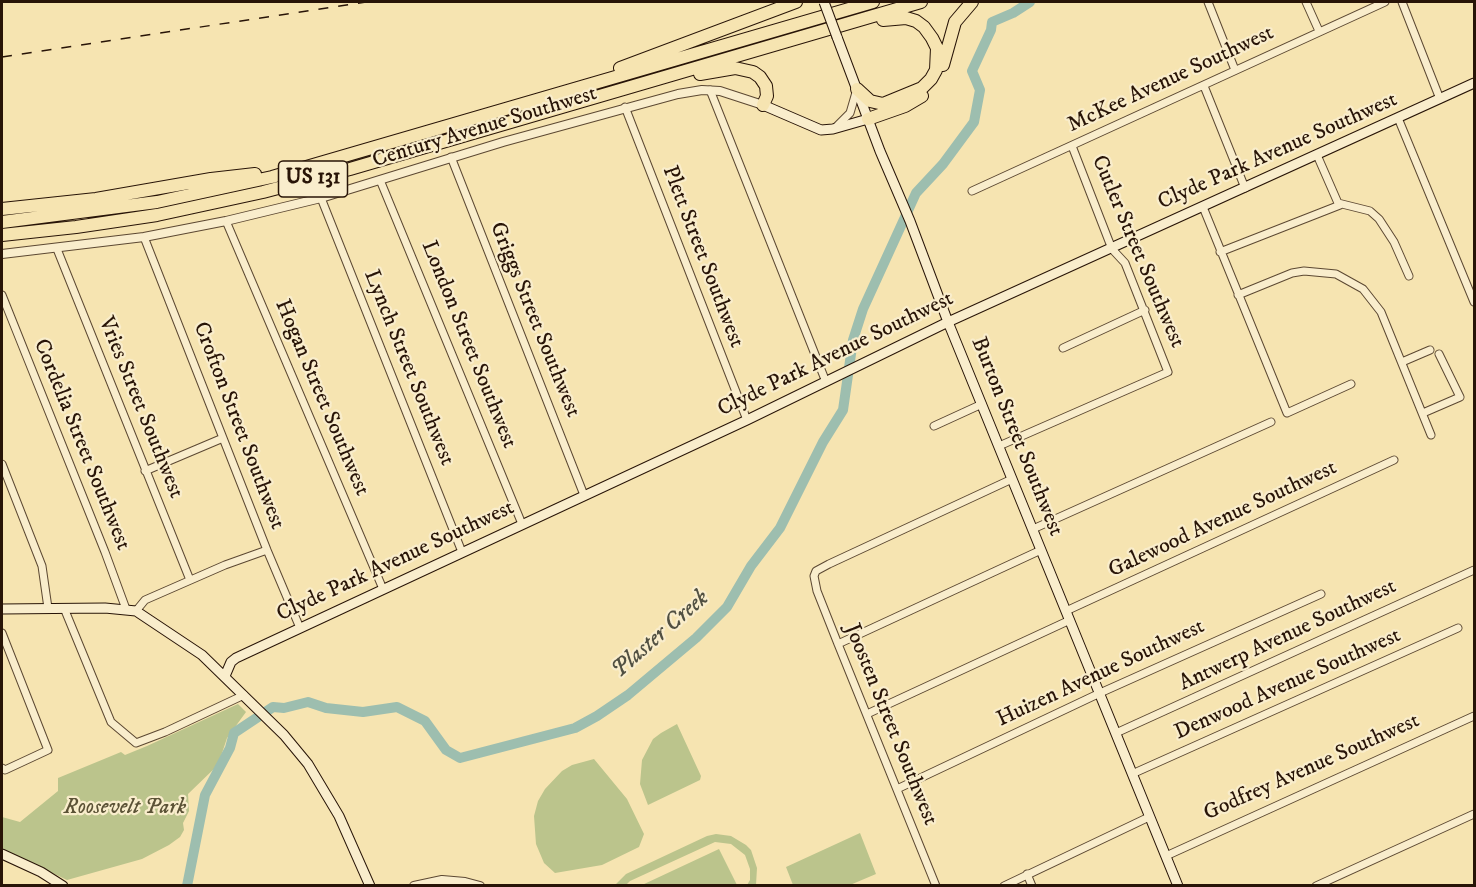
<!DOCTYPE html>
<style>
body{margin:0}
#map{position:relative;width:1476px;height:887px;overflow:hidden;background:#f6e4b1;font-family:"IM FELL DW Pica",serif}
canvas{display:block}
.frame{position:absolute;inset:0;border:3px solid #281407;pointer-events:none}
</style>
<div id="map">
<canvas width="1476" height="887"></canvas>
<div class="frame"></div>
</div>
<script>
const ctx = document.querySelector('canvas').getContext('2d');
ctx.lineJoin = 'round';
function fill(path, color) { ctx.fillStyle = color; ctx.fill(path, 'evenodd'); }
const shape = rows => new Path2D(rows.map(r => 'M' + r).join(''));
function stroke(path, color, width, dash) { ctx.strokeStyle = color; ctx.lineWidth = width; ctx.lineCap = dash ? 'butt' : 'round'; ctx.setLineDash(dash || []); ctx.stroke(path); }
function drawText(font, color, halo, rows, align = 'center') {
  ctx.font = font + ' "IM FELL DW Pica",serif'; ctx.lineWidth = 4.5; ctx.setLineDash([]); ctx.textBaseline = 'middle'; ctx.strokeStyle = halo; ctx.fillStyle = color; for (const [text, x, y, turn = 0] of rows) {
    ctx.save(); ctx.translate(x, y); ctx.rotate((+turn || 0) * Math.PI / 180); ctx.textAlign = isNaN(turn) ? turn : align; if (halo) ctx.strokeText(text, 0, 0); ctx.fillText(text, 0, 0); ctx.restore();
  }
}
const green = shape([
 [238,704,246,712,227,738,218,765,188,794,189,811,183,823,184,830,180,837,169,845,142,859,67,880,2,849,2,817,20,822,58,791,58,778,121,752,125,755,147,746],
 [677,724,701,776,700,780,648,805,640,784,642,760,653,739,661,733],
 [594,759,627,799,644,834,639,847,602,865,555,873,544,863,536,844,534,816,538,801,545,789,562,771,572,765],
 [860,833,876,874,850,885,793,885,786,867],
 [716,834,731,836,746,845,751,850,757,868,756,885,747,885,750,880,750,869,745,855,731,844,715,842,630,881,626,885,615,885,626,874,707,836],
 [719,849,737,885,642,885]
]);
const river = shape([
 [187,886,205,795,230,748,234,733,273,707,284,708,308,702,326,708,363,712,397,707,425,721,446,750,460,758,575,728,597,716,628,695,696,638,727,607,751,566,780,528,823,442,843,410,853,340,863,309,916,193,943,164,974,122,980,90,972,71,991,30,992,22,1013,13,1030,2]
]);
const minor = shape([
 [1208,2,1235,70],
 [1306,2,1319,31],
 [1402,2,1440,99],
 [1204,86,1245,188],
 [710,90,826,382],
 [625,107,747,420],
 [1398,118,1474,302],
 [835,128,850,113,857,89],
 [1317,155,1338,203,1370,211,1379,219,1394,242,1409,276],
 [451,157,584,495],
 [380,180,522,524],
 [972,191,1385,2],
 [321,198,462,552],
 [1203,207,1287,413,1351,384],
 [226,221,383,589],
 [144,237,267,550,300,628],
 [57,249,190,580],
 [1220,252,1340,205],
 [2,295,105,552,126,609],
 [1238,295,1292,273,1304,271,1336,274,1363,289,1381,312,1431,435],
 [1063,348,1145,310],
 [1402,362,1430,350],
 [1423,413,1460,397,1439,354],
 [934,426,982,404],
 [999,446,1168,372,1125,263,1112,249,1072,146],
 [2,464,42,566,48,608],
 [145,471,223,438],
 [1033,529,1271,422],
 [64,608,111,722,136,743,165,732,244,695],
 [136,611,145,600,225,565,267,550],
 [1066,611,1394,460],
 [2,633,48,750,5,770,2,768],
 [838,644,1041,550],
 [867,714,1070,620],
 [1116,733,1474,570],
 [1132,774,1458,628],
 [897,789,1100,693,1321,594],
 [1166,856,1474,716],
 [1027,874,1032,886],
 [936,886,838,644,817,591,814,576,816,571,829,564,1012,479],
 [1004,886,1149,817],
 [1316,886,1474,814]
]);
const tertiary = shape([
 [2,254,144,237,226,221,321,198,503,142,678,94,702,90,720,91,763,105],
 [414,886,442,880,465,882,480,886]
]);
const secondary = shape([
 [837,37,880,151,910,221,948,322,1178,886],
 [763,105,821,130,833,129,868,119],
 [2,609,105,608,136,611,202,655,284,735,308,764,339,816,370,886],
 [225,676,231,662,236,658,747,420,948,322,1474,83],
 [2,854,41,872,63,886]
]);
const motorway = shape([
 [943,65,955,22,972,2],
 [620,68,796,2],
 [700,74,735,68,753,72,760,77,766,86,767,96,763,105],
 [857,89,870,101,883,104,922,88,931,79,936,70,937,48,932,38,924,27,916,21,906,18,883,20],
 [868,119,905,106,922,96],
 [2,209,96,199,211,179,255,174],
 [2,222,157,202,272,177,873,2],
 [2,235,76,227,157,215,263,192,350,169,921,2]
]);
const rail = shape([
 [2,57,366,2]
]);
const secondaryBridge = shape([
 [824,2,837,37]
]);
const shields = [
 [313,179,69]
];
const shieldNames = [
 ["US 131",313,179]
];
const streetNames = [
 ["McKee Avenue Southwest",1171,80,-25],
 ["Century Avenue Southwest",485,128,-17],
 ["Clyde Park Avenue Southwest",1278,152,-24],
 ["Cutler Street Southwest",1137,252,67],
 ["Plett Street Southwest",702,257,69],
 ["Griggs Street Southwest",534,320,68],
 ["London Street Southwest",468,345,68],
 ["Clyde Park Avenue Southwest",836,355,-26],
 ["Lynch Street Southwest",408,368,68],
 ["Hogan Street Southwest",321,398,67],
 ["Vries Street Southwest",140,408,68],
 ["Crofton Street Southwest",238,426,69],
 ["Burton Street Southwest",1016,437,68],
 ["Cordelia Street Southwest",81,445,68],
 ["Galewood Avenue Southwest",1223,520,-25],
 ["Clyde Park Avenue Southwest",396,562,-25],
 ["Antwerp Avenue Southwest",1288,636,-25],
 ["Huizen Avenue Southwest",1101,674,-25],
 ["Denwood Avenue Southwest",1288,685,-24],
 ["Joosten Street Southwest",890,725,68],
 ["Godfrey Avenue Southwest",1312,768,-24]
];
const parkNames = [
 ["Roosevelt Park",125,808]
];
const waterNames = [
 ["Plaster Creek",661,635,-41]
];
fill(green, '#bbc48c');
stroke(river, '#9dbeaf', 10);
stroke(minor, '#5c4832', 9);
stroke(tertiary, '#5c4832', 10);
stroke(secondary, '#281407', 11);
stroke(motorway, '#281407', 14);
stroke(minor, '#f9edcc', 7);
stroke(tertiary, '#f9edcc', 8);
stroke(secondary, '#f9edcc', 9);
stroke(motorway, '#f6e4b1', 12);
stroke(rail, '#281407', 1.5, [10, 10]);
stroke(secondaryBridge, '#281407', 11, []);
stroke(secondaryBridge, '#f9edcc', 9);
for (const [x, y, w] of shields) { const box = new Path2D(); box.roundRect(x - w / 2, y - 18, w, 36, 4.5); ctx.fillStyle = '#f9edcc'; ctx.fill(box); stroke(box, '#281407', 1.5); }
drawText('bold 21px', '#281407', null, shieldNames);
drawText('22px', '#281407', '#f9edcc', streetNames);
drawText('italic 22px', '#5b5236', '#f9edcc', parkNames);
drawText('italic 24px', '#515042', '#f9edcc', waterNames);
</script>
